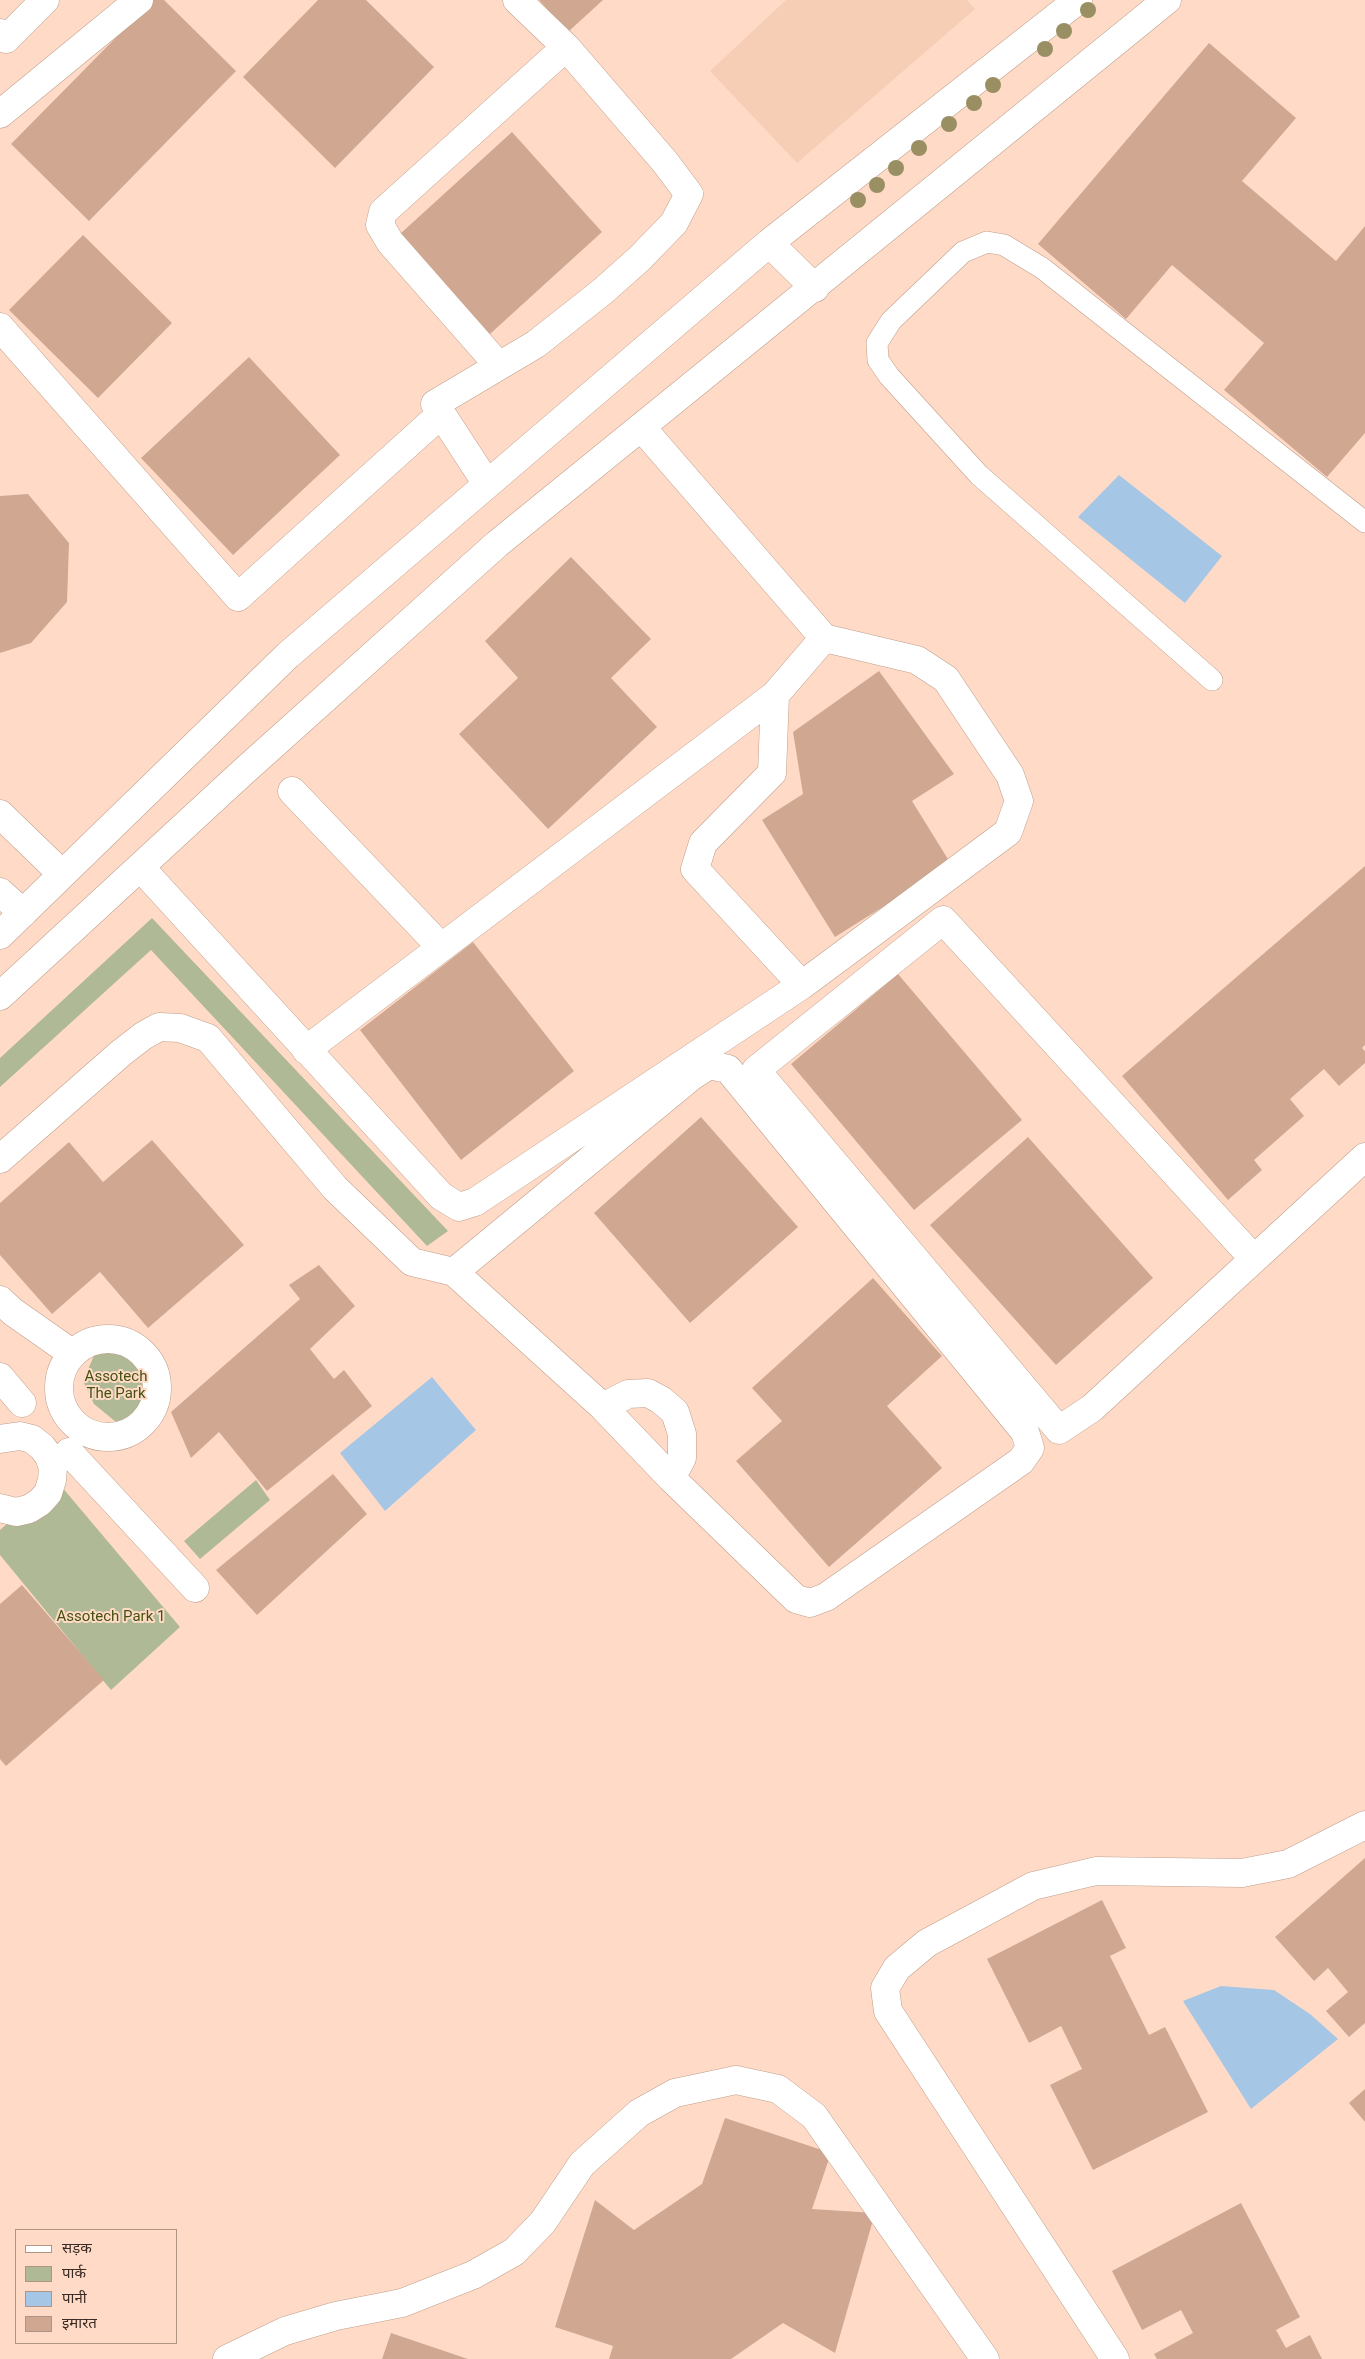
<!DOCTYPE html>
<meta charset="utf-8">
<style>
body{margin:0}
#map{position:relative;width:1365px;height:2359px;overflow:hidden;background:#ffdbc7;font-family:Roboto,"Noto Sans Devanagari",sans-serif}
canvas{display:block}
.legend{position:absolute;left:15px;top:2229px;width:162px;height:115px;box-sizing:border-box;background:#ffdbc7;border:1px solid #b09585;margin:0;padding:6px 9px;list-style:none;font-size:15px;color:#392b23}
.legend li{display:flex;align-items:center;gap:10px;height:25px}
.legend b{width:25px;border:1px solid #b09585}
</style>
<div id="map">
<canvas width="1365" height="2359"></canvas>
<ul class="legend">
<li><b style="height:6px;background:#fff"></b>सड़क</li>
<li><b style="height:14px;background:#afb995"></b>पार्क</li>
<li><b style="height:14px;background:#a6c6e6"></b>पानी</li>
<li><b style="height:14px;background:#d0a891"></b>इमारत</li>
</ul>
</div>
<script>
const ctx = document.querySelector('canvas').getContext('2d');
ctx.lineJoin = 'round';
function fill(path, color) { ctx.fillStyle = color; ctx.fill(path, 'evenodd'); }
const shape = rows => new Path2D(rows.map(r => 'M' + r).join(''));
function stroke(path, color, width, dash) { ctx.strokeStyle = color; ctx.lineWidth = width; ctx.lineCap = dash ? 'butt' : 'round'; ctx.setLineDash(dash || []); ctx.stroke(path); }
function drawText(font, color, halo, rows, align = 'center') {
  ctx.font = font + ' Roboto,sans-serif'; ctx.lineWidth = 4; ctx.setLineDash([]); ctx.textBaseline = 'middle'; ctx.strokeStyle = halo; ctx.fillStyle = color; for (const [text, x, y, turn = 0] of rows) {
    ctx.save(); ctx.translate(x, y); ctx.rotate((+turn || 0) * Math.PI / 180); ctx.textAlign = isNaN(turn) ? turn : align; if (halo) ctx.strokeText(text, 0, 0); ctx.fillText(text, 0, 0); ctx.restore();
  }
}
const built = shape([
 [786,0,967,0,975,9,797,163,710,71]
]);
const green = shape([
 [152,918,448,1231,427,1246,151,950,0,1087,0,1058],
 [114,1347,143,1371,149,1390,143,1408,122,1427,94,1404,83,1381,96,1351],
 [256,1480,270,1500,200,1559,184,1541],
 [61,1486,180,1627,111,1690,0,1555,0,1530,45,1490]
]);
const water = shape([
 [1119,475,1222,556,1185,603,1078,517],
 [432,1377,476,1430,385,1511,340,1453],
 [1221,1986,1274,1990,1310,2014,1338,2039,1251,2109,1183,2001]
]);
const building = shape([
 [153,0,164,0,236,71,89,221,11,144],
 [318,0,366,0,434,67,335,168,243,77],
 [539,0,603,0,568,32],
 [1209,43,1296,118,1242,181,1336,261,1365,226,1365,433,1327,477,1224,390,1264,343,1172,265,1126,319,1038,244],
 [512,132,602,232,490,334,400,234],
 [83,235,172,323,98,398,9,310],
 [249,357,340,455,233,555,141,458],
 [28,494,69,543,67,602,31,643,0,653,0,496],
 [571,557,651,639,611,678,657,727,548,829,459,734,518,678,485,641],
 [879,671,954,774,912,801,951,864,835,937,762,820,803,794,793,732],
 [1365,866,1365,1045,1362,1048,1365,1051,1365,1063,1339,1086,1324,1069,1290,1099,1304,1116,1254,1160,1262,1170,1228,1200,1122,1076],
 [473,942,574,1071,461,1160,360,1030],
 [898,974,1022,1120,914,1210,791,1064],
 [701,1117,798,1227,690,1323,594,1213],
 [1028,1137,1153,1278,1056,1365,930,1225],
 [152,1140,244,1245,148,1328,100,1272,52,1314,0,1255,0,1203,69,1142,103,1182],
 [319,1265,355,1306,310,1349,334,1379,344,1370,372,1406,267,1491,219,1432,191,1458,171,1412,300,1299,289,1285],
 [873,1278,942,1356,887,1406,942,1468,829,1567,736,1461,782,1421,752,1388],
 [333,1474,367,1514,257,1615,216,1570],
 [22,1585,104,1680,6,1766,0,1759,0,1604],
 [1365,1858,1365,2023,1349,2037,1326,2011,1348,1992,1328,1968,1314,1981,1275,1937],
 [1102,1900,1126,1948,1110,1956,1149,2035,1165,2027,1208,2112,1093,2170,1050,2085,1082,2069,1061,2026,1029,2043,987,1959],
 [1365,2089,1365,2122,1349,2103],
 [725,2118,831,2153,812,2209,875,2213,835,2353,783,2323,731,2359,609,2359,613,2346,555,2327,595,2200,634,2230,702,2184],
 [1241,2203,1300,2317,1276,2330,1286,2348,1310,2335,1322,2359,1157,2359,1154,2354,1193,2333,1181,2310,1142,2330,1112,2271],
 [391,2333,468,2359,382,2359]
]);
const service = shape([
 [1212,680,979,475,889,376,878,360,877,343,891,321,963,252,987,242,1004,245,1042,268,1365,522]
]);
const minor = shape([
 [0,33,6,39,45,0],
 [0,114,139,0],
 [769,243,815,288],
 [0,327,238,597,441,414],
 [499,366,390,242,380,225,383,212,566,47],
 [487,484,435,404,536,344,603,291,639,259,674,223,689,194,665,162,566,47,517,0],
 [292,791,441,947],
 [0,814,62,874],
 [140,867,441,1196,459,1207,475,1202,802,985,695,869,703,843,772,773,775,695,824,638,642,428],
 [0,892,23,913],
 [0,935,288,655,769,243,1078,0],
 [802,985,1008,832,1019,801,1010,775,946,679,917,660,824,638],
 [0,996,243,772,497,544,1167,0],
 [306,1050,775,695],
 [0,1159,121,1053,143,1036,159,1027,180,1028,208,1038,335,1188,412,1262,454,1272,603,1407,671,1478,796,1599,810,1603,826,1597,1021,1461,1030,1448,1025,1432,728,1069,709,1065,692,1076,454,1272],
 [1254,1259,943,920,756,1070,1059,1430,1092,1408,1365,1157],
 [0,1300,13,1312,73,1354],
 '59 1388a49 49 0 1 1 98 0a49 49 0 1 1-98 0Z',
 [0,1377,22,1403],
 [603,1407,628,1394,648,1393,661,1400,675,1412,682,1434,682,1458,671,1478],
 [0,1439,20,1436,32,1439,42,1447,49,1456,53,1468,52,1480,48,1493,40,1502,29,1509,16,1512,0,1508],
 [69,1452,195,1588],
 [227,2359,285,2331,336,2316,402,2303,473,2275,514,2252,543,2222,582,2164,639,2113,675,2093,736,2080,778,2089,814,2116,985,2359],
 [1115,2359,888,2011,885,1988,897,1968,927,1943,1033,1886,1096,1871,1242,1873,1288,1864,1365,1825]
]);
const trees = [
 [1088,10],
 [1064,31],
 [1045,49],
 [993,85],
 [974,103],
 [949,124],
 [919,148],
 [896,168],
 [877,185],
 [858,200]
];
const parkNames = [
 ["Assotech",116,1377],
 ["The Park",116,1394],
 ["Assotech Park 1",111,1617]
];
fill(built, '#f6cdb5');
fill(green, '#afb995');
fill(water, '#a6c6e6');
fill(building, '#d0a891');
stroke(service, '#bf9e8a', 22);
stroke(minor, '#bf9e8a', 29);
stroke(service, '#fff', 21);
stroke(minor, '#fff', 28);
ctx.fillStyle = '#998f63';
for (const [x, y] of trees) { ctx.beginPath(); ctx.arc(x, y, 8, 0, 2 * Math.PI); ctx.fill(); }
drawText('15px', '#455111', '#ffdbc7', parkNames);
</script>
